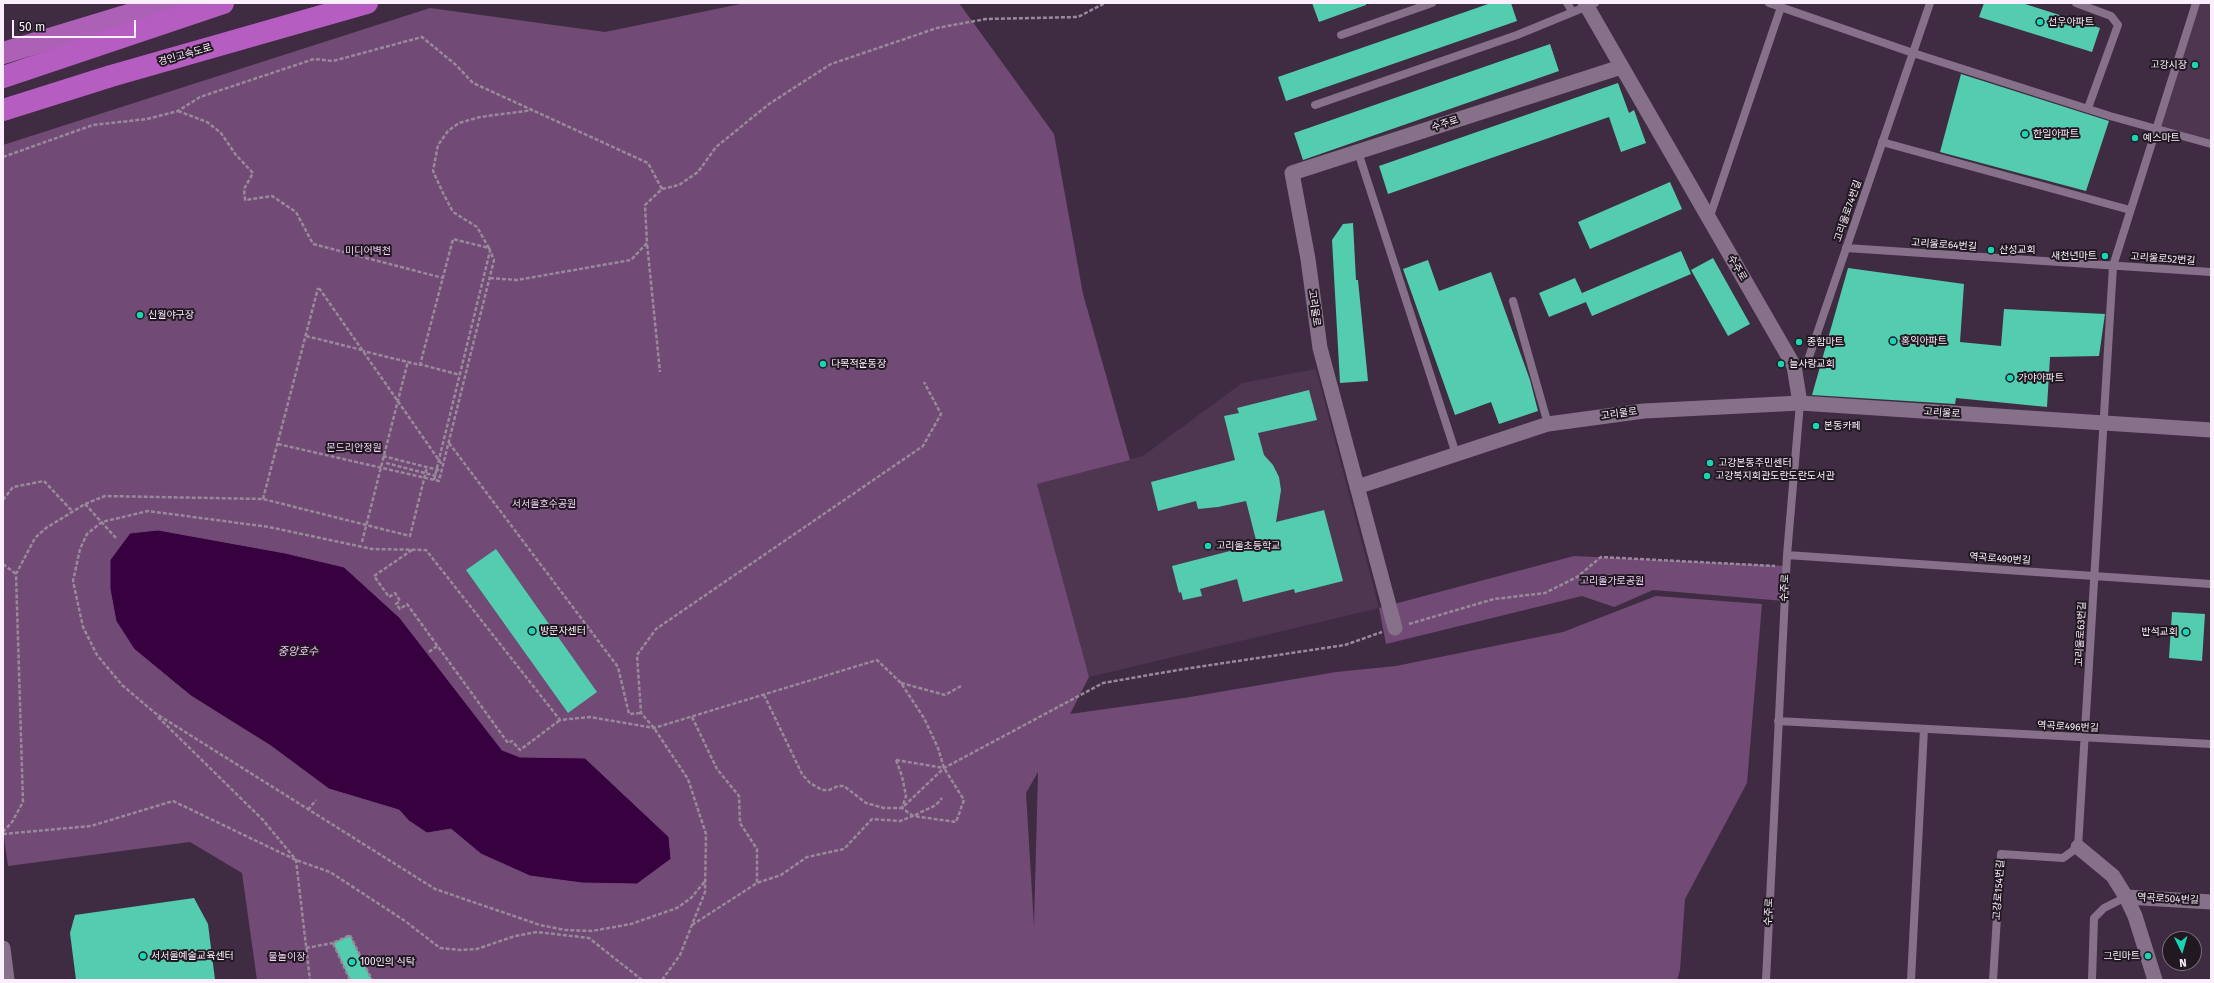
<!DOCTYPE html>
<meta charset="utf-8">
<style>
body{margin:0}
#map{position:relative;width:2214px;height:983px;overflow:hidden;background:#3f2c42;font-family:"Fira Sans",sans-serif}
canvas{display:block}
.frame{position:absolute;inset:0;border:4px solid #fbeffd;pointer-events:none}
.north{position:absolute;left:2162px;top:931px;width:40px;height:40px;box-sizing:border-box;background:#211822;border:1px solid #786e7a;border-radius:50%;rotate:175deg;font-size:11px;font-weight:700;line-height:16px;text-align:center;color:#fbeffd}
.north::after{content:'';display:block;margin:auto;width:14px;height:18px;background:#1ad5b2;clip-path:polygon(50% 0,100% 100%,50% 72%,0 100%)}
.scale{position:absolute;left:12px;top:20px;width:124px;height:18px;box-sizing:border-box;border:2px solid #fbeffd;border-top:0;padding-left:5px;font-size:12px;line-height:14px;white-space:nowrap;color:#fbeffd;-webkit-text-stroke:3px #211822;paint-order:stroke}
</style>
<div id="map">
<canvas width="2214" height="983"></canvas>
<div class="frame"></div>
<div class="north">N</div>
<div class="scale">50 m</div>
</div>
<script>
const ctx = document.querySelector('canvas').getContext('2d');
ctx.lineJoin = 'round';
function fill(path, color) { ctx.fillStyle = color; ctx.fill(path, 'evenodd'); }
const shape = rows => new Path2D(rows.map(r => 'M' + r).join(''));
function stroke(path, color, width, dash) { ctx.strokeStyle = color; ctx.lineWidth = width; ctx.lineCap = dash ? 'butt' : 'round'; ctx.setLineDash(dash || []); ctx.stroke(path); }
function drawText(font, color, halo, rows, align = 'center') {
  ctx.font = font + ' "Fira Sans","Noto Sans KR",sans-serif'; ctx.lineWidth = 4; ctx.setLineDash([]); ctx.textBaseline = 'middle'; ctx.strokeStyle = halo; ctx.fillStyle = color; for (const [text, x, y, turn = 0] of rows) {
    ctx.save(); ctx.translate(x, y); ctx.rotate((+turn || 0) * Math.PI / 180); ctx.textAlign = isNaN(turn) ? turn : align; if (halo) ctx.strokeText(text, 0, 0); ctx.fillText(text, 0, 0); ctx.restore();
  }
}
const built = shape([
 [2199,3,2211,3,2211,142,2160,127],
 [1316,369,1379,608,1089,677,1037,484,1143,456,1242,383]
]);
const green = shape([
 [745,3,959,3,1054,134,1083,294,1130,460,1037,484,1089,677,1070,714,1184,698,1336,672,1396,666,1563,632,1656,596,1762,604,1747,783,1685,899,1680,970,1677,980,257,980,242,873,190,842,8,866,3,830,3,145,430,8,605,32],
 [1038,772,1034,925,1034,926,1026,793],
 [1574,556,1786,566,1784,601,1653,590,1614,607,1582,596,1386,644,1379,608]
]);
const water = shape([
 [158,530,285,553,344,567,400,618,502,750,520,757,585,758,669,837,671,859,637,884,582,883,530,876,481,854,451,829,427,833,409,821,399,810,329,789,271,746,191,696,134,649,116,621,110,589,110,560,130,533,158,530]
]);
const building = shape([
 [1312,3,1366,3,1366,5,1319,22],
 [1491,3,1511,3,1517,21,1286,101,1278,77],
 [1984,3,2022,3,2100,28,2092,52,1979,17],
 [1550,44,1559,71,1303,160,1294,133],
 [1961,74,2109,121,2086,191,1940,152],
 [1618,83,1629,113,1634,110,1646,143,1621,152,1609,117,1388,194,1379,166],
 [1670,182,1682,209,1590,249,1578,222],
 [1353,223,1356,280,1358,280,1368,381,1340,383,1332,240,1343,224],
 [1681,251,1691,274,1592,316,1582,293],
 [1713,258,1750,324,1728,336,1691,270],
 [1428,260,1439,291,1491,272,1530,380,1538,411,1499,424,1491,402,1455,415,1403,269],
 [1848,268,1964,284,1960,342,2001,346,2004,309,2105,314,2099,356,2050,357,2047,407,1956,398,1955,404,1812,395],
 [1575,278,1586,302,1549,317,1539,293],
 [1309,390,1317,420,1258,433,1264,455,1273,465,1279,477,1281,490,1276,522,1324,510,1343,581,1295,593,1294,589,1243,602,1237,579,1200,589,1202,596,1183,600,1181,592,1179,593,1172,566,1257,544,1246,501,1218,507,1198,509,1196,501,1158,511,1151,482,1235,460,1224,416,1239,413,1237,408],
 [496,549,597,692,568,713,466,570],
 [2172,612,2205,614,2202,661,2169,658],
 [194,898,208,924,215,980,76,980,70,933,75,915],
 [350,935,372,980,350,980,333,943]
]);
const path = shape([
 [178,111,207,122,221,133,236,155,253,173,244,189,245,200,272,196,296,212,313,244,443,278],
 [3,157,93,125,147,119,178,111,200,97,314,59,333,61,422,37,456,65,473,83,648,163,662,189,645,205,647,243],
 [662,189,679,185,698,172,716,147,769,104,831,64,937,28,986,19,1078,17,1105,3],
 [489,248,477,227,453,212,443,193,433,171,438,145,448,131,459,123,480,117,533,110],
 [490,278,517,280,631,260,647,243,660,372],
 [319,288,443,466],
 [306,336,362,350],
 [419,364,460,375],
 [449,443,618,667,629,714,641,713],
 [278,444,439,481,494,260,489,248,453,239,420,365,363,351],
 [383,456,442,471],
 [386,463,440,477],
 [434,480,490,251],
 [263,499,318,288],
 [3,500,13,487,44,481,73,512],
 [85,504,116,538],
 [362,542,408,361],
 [412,550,374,576,389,597,395,593,400,601,396,604,400,609,407,604,508,743,512,741,520,750,560,720],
 [3,564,16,574],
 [1409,624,1494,599,1545,593,1577,577,1601,557,1775,566],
 [429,652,437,646],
 [901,683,945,695,961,686],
 [764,695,802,774,810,783,822,790,829,790,838,786,844,786,866,803,884,808,902,808,944,768,1103,683,1184,669,1345,645,1382,632],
 [158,717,263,820,296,860,310,980],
 [692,717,717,769,739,796,740,823,757,849,757,883],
 [896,760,902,776,906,796,902,808,913,816,936,805,942,798],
 [896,760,944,768],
 [308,810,316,800],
 [3,832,12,822,23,802,16,574,35,538,46,528,85,504,105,496,263,499,410,536,427,467],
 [3,834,91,826,173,801,296,860,330,872,405,921,440,948,461,950,477,949,515,936,537,932,589,938,642,980],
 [692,925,757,883,781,875,807,857,844,849,872,819,900,821,913,816,956,822,964,800,944,768,938,748,924,718,901,683,877,660,654,728,590,717,560,720,426,550,372,549,269,527,148,511,102,522,87,534,80,549,73,581,83,627,97,655,122,685,155,713,435,889,540,925,565,930,592,931,631,924,677,908,691,898,706,880],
 [306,948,333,943],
 [350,980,333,943,350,935,372,980],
 [662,980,680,955,705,892,706,834,688,779,654,728,641,713,637,655,656,629,923,446,941,414,924,382]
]);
const service = shape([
 [1567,3,1572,11],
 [1769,3,1913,53,2110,116,2211,144],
 [2076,3,2111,16,2118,25,2088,108],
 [1341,35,1432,3],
 [1315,105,1517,35,1595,3],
 [1882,142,2130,210],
 [1358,152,1456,454],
 [1709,219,1781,7],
 [1846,248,2211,272],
 [1513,301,1548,424],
 [1794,366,1808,360,1930,3],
 [1787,555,2211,584],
 [1778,721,2211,744],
 [1766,980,1787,555,1800,403],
 [1911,980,1924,729],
 [1993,980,2001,854,2063,858,2078,847,2113,266,2196,3],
 [2092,980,2094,918,2104,908,2126,897]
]);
const minor = shape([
 [1585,3,1794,366,1800,403],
 [1357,487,1548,424,1644,411,1800,403,2211,430],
 [1395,628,1320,348,1308,259,1292,173,1621,67],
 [2078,847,2113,876,2126,897,2135,916,2155,980],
 [2126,897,2211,902],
 [3,948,7,980]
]);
const trunk = shape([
 [3,53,145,10,205,5]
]);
const motorway = shape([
 [3,77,223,3],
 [3,110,111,76,367,3]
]);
const markers = [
 [2040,22,4,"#1ad5b2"],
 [2195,65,4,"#1ad5b2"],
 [2025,134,4,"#1ad5b2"],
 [2135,138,4,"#1ad5b2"],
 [1991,250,4,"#1ad5b2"],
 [2105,256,4,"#1ad5b2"],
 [140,315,4,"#1ad5b2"],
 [1893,341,4,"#1ad5b2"],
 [1799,342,4,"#1ad5b2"],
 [823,364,4,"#1ad5b2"],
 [1781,364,4,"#1ad5b2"],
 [2010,378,4,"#1ad5b2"],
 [1816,426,4,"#1ad5b2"],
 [1710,463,4,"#1ad5b2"],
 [1707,476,4,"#1ad5b2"],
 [1208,546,4,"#1ad5b2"],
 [532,631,4,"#1ad5b2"],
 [2186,632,4,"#1ad5b2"],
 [143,956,4,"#1ad5b2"],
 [2148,956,4,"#1ad5b2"],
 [352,962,4,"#1ad5b2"]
];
const poiNames = [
 ["선우아파트",2048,22],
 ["고강시장",2187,65,"right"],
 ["한일아파트",2033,134],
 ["예스마트",2143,138],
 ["산성교회",1999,250],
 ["새천년마트",2097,256,"right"],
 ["신월야구장",148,315],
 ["홍익아파트",1901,341],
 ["종합마트",1807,342],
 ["다목적운동장",831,364],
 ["늘사랑교회",1789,364],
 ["가야아파트",2018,378],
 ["본동카페",1824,426],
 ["고강본동주민센터",1718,463],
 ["고강복지회관도란도란도서관",1715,476],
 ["고리울초등학교",1216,546],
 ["방문자센터",540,631],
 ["반석교회",2178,632,"right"],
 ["서서울예술교육센터",151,956],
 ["그린마트",2140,956,"right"],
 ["100인의 식탁",360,962]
];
const streetNames = [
 ["경인고속도로",185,55,-16],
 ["수주로",1445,124,-18],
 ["고리울로74번길",1848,211,-71],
 ["고리울로64번길",1944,245,4],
 ["고리울로52번길",2163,259,4],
 ["수주로",1737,268,60],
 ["고리울로",1314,308,82],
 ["고리울로",1942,413,4],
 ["고리울로",1619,414,-8],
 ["역곡로490번길",2000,559,4],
 ["수주로",1785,588,-87],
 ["고리울로63번길",2081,634,-87],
 ["역곡로496번길",2068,727,3],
 ["고강로154번길",1999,890,-86],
 ["역곡로504번길",2168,899,3],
 ["수주로",1769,912,-87]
];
const parkNames = [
 ["미디어벽천",368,251],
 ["몬드리안정원",354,448],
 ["서서울호수공원",544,504],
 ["고리울가로공원",1612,581],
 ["물놀이장",287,957]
];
const waterNames = [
 ["중앙호수",298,652]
];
fill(built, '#4e3651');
fill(green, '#714a75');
fill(water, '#37003e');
stroke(water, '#724877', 1);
fill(building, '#53ccaf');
stroke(path, '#99899b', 2.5, [4, 2]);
stroke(service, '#87718a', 8);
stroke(minor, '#87718a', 15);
stroke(trunk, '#ac61b6', 22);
stroke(motorway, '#b65dc1', 22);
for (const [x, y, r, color] of markers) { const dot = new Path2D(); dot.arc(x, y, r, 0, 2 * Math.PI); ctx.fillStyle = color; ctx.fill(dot); stroke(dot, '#211822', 1.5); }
drawText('10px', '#fbeffd', '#211822', poiNames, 'left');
drawText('10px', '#fbeffd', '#211822', streetNames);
drawText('10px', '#f3d3f7', '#211822', parkNames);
drawText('italic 11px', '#f6c6fb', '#211822', waterNames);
</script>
